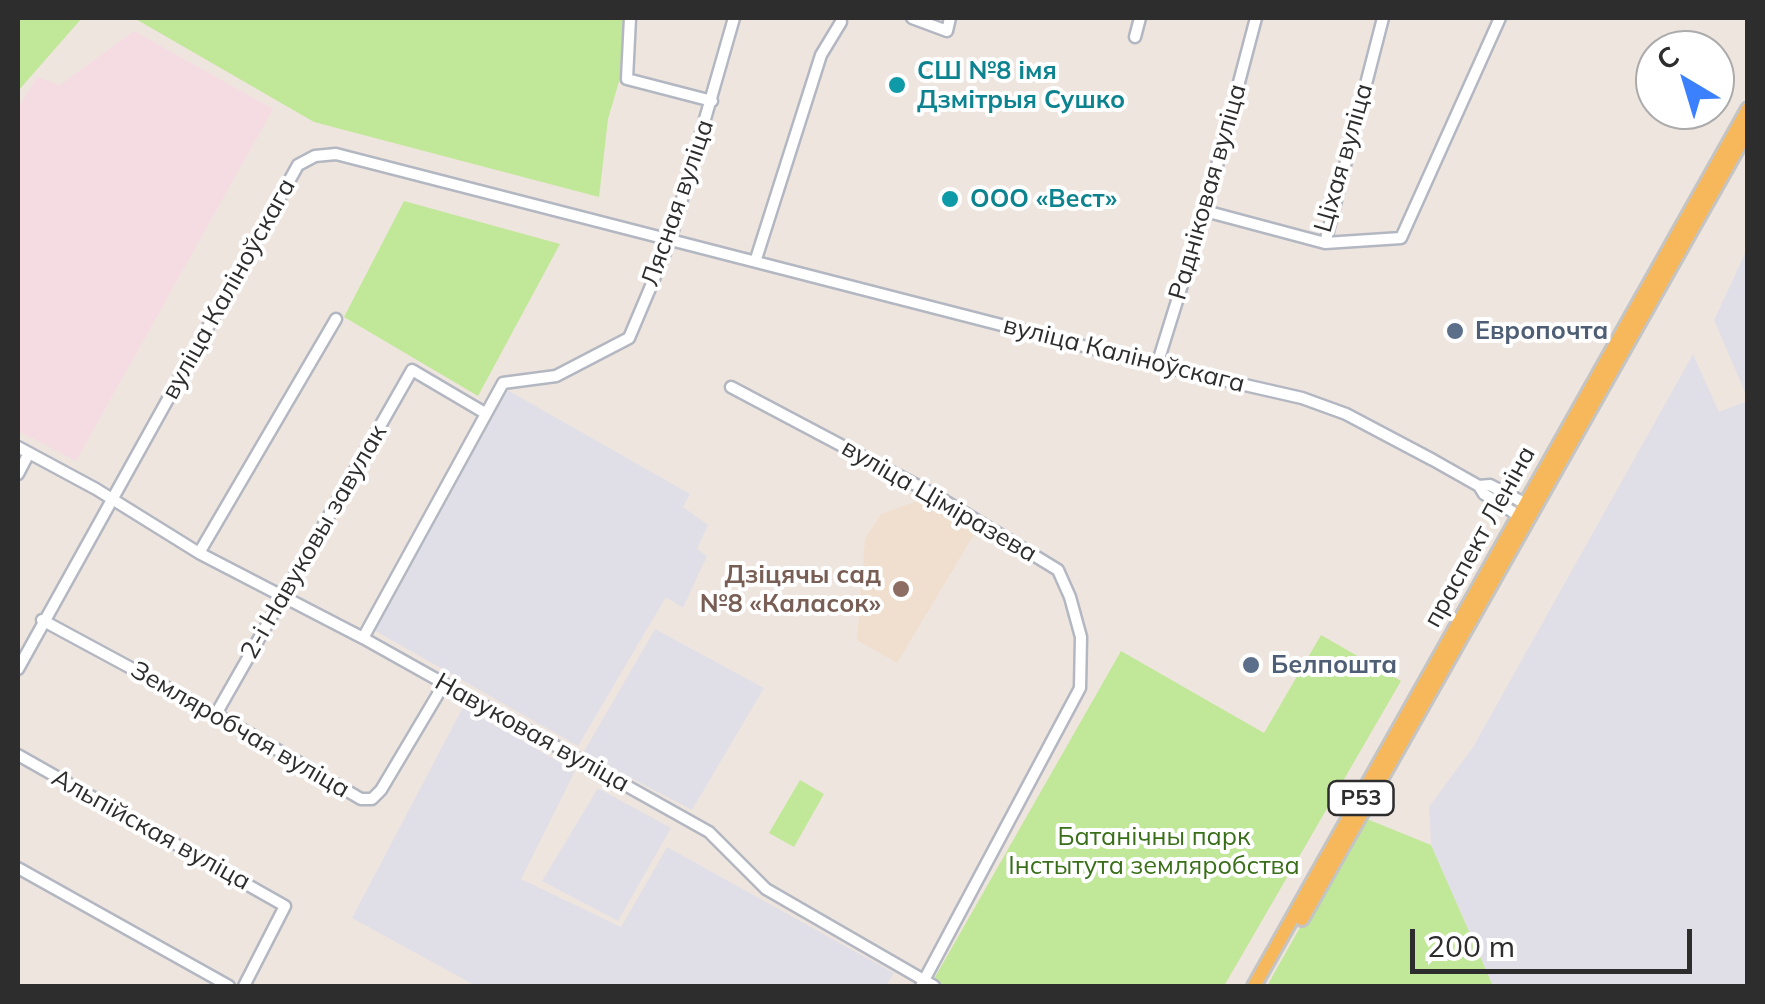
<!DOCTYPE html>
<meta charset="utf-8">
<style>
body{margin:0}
#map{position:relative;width:1765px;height:1004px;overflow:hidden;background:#efe5df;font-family:Mulish,sans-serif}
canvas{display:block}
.frame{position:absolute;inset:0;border:20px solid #2d2d2d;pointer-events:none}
.north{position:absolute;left:1635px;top:30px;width:100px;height:100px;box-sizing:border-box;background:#fff;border:2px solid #ababab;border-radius:50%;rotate:322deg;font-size:28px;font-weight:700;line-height:40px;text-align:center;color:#2d2d2d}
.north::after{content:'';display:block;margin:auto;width:35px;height:45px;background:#3b81ff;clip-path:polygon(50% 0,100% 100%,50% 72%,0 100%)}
.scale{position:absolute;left:1410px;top:929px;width:282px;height:45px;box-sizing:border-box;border:5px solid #2d2d2d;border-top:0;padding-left:12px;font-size:30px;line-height:35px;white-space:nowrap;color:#2d2d2d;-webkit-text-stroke:8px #fff;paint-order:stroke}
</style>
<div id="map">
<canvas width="1765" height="1004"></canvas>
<div class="frame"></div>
<div class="north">С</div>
<div class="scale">200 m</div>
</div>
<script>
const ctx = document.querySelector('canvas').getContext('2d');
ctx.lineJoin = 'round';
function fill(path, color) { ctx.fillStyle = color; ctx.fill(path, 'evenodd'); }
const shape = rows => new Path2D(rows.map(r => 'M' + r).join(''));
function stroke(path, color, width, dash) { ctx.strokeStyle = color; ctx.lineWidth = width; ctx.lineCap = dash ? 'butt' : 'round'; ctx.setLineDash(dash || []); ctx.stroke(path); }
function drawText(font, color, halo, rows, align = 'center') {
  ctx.font = font + ' Mulish,sans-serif'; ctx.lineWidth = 8; ctx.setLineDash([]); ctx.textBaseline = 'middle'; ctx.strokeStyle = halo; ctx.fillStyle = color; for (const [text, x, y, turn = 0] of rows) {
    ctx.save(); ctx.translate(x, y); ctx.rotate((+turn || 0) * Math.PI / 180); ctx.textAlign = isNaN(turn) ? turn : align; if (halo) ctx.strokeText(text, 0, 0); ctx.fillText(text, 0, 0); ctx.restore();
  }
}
const industrial = shape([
 [1747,249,1747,397,1714,320],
 [1693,354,1719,412,1747,401,1747,986,1493,986,1431,845,1429,807,1473,747],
 [504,388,690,494,683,507,708,525,697,549,707,556,683,608,666,597,578,746,372,629],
 [655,629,764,688,692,810,583,753],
 [463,707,575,771,521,879,621,927,667,847,894,973,886,986,476,986,352,918],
 [598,788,671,828,618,921,542,881]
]);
const education = shape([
 [925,498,979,526,897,663,857,640,865,539,881,514]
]);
const medical = shape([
 [134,31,273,109,76,461,18,431,18,108,37,77,60,85]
]);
const green = shape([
 [18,18,82,18,18,91],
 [134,18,623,18,620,78,608,119,599,197,314,122],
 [404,201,560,244,478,396,344,317],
 [1321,635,1401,681,1224,986,930,986,1121,651,1264,733],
 [800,780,824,794,794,847,769,833],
 [1362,817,1431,845,1493,986,1267,986]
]);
const minor = shape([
 [630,18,627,79,712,101],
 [912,18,947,31,950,18],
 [1135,37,1140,18],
 [1205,211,1325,243,1383,18],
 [1325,243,1401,238,1500,18],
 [756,259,821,55,841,22],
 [1157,365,1205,211,1256,18],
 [731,387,935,495,1058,570,1070,597,1081,637,1080,688,921,986],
 [18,447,96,489,199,553,363,638,709,832,766,889,934,986],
 [18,474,29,453],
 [1479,486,1490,485,1528,505],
 [199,553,336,319],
 [42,620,216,714,361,799,372,799,381,790,444,684],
 [363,638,503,383,556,376,629,338,670,241,734,18],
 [18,669,298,165,315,156,336,154,1157,365,1302,398,1346,414,1433,460,1479,486,1484,494,1524,519],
 [216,714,412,370,485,413],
 [18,755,285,906,244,986],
 [18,868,229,986]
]);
const major = shape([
 [1302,919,1748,130],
 [1254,986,1748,109]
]);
const markers = [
 [897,85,10,"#0f9aa8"],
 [950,199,10,"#0f9aa8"],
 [1455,331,10,"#5c6f8a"],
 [901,589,10,"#8d6e63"],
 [1251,665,10,"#5c6f8a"]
];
const shields = [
 [1361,798,65]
];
const shieldNames = [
 ["Р53",1361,798]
];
const cultureNames = [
 ["СШ №8 імя",917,71],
 ["Дзмітрыя Сушко",917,100],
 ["ООО «Вест»",970,199]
];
const streetNames = [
 ["Ціхая вуліца",1344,158,-74],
 ["Радніковая вуліца",1208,192,-74],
 ["Лясная вуліца",678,203,-71],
 ["вуліца Каліноўскага",229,289,-61],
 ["вуліца Каліноўскага",1124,355,14],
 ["вуліца Ціміразева",939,501,30],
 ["праспект Леніна",1480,537,-61],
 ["2-і Навуковы завулак",314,542,-60],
 ["Земляробчая вуліца",240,730,30],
 ["Навуковая вуліца",532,733,29],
 ["Альпійская вуліца",151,830,29]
];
const serviceNames = [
 ["Европочта",1475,331],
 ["Белпошта",1271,665]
];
const educationNames = [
 ["Дзіцячы сад",881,575],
 ["№8 «Каласок»",881,604]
];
const parkNames = [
 ["Батанічны парк",1154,837],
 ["Інстытута земляробства",1154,866]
];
fill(industrial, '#e0dfe7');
fill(education, '#f0dfce');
fill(medical, '#f5dce2');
fill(green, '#c1e799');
stroke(minor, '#b3b7c1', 15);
stroke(major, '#c4c4c4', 18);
stroke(minor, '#fff', 10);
stroke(major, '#f7b85c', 12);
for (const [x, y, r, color] of markers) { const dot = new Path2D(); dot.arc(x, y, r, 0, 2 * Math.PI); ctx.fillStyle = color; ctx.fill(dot); stroke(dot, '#fff', 4); }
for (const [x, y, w] of shields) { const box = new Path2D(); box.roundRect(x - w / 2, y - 17, w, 34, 8); ctx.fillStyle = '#fff'; ctx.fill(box); stroke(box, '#2d2d2d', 2.5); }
drawText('bold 22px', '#2d2d2d', null, shieldNames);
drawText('bold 25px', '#0d838f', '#fff', cultureNames, 'left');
drawText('25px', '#2d2d2d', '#fff', streetNames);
drawText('bold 25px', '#4e5e75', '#fff', serviceNames, 'left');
drawText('bold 25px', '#785e54', '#fff', educationNames, 'right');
drawText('25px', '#396f18', '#fff', parkNames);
</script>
